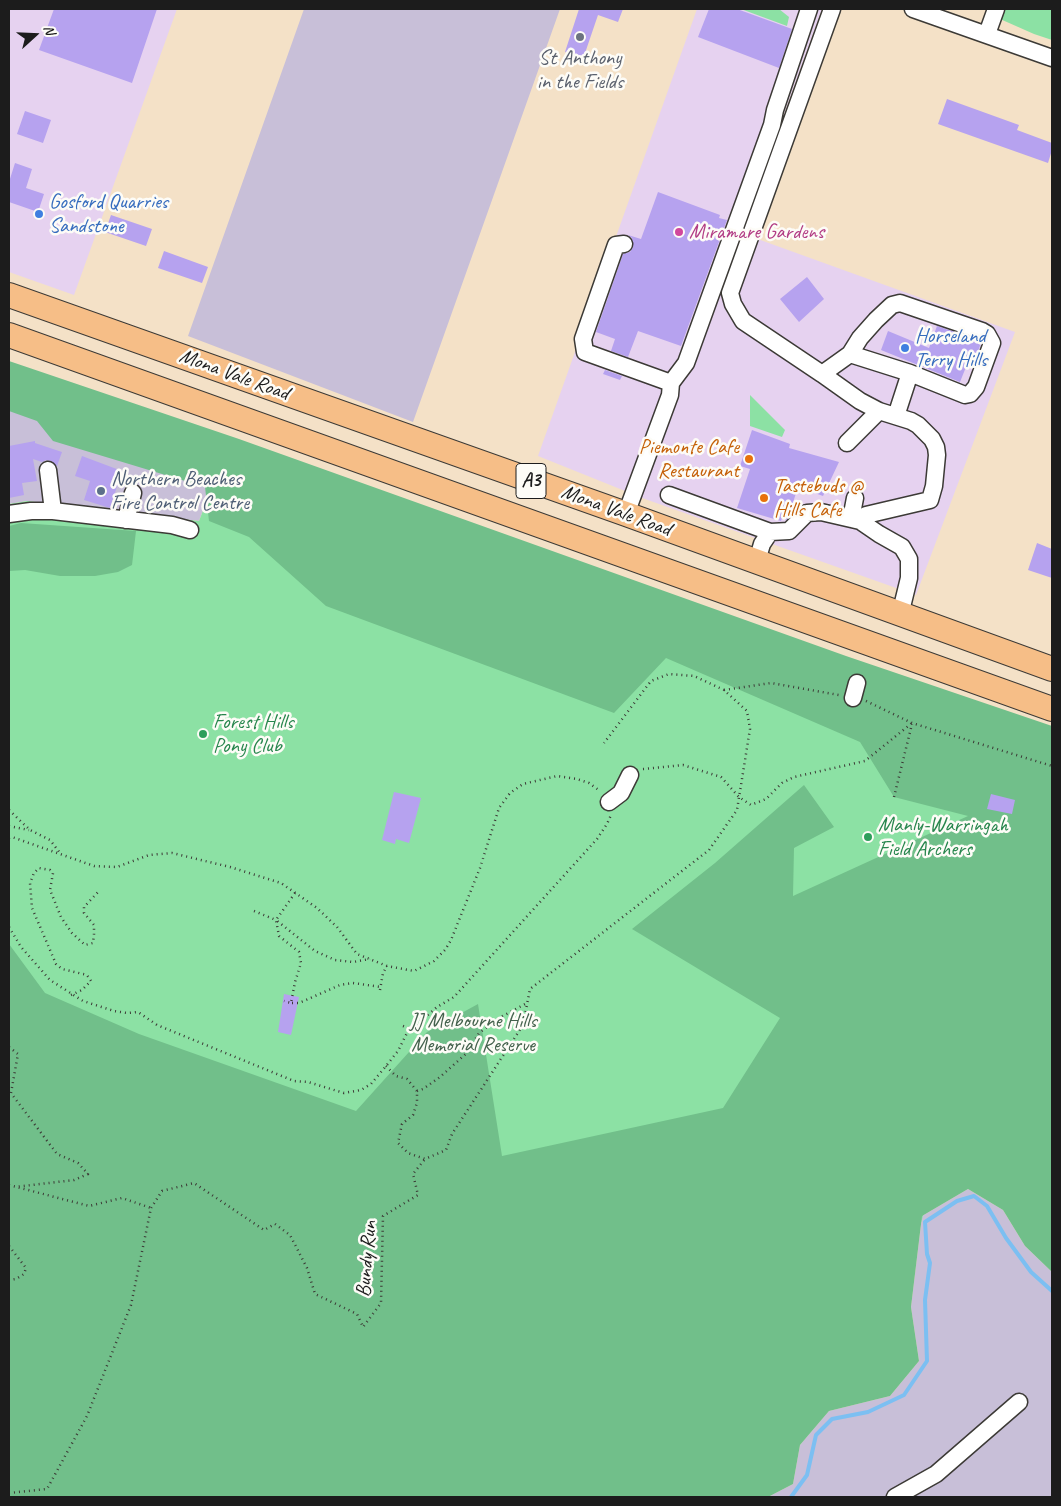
<!DOCTYPE html>
<style>
body{margin:0}
#map{position:relative;width:1061px;height:1506px;overflow:hidden;background:#f4e1c7;font-family:Caveat,sans-serif}
canvas{display:block}
.frame{position:absolute;inset:0;border:10px solid #1c1c1c;pointer-events:none}
.north{position:absolute;left:10px;top:10px;width:50px;height:50px;-webkit-text-stroke:4px #fdfcf7;paint-order:stroke;rotate:70deg;font-size:14px;font-weight:700;line-height:20px;text-align:center;color:#1c1c1c}
.north::after{content:'';display:block;margin:auto;width:18px;height:22px;background:#1c1c1c;clip-path:polygon(50% 0,100% 100%,50% 72%,0 100%)}
</style>
<div id="map">
<canvas width="1061" height="1506"></canvas>
<div class="frame"></div>
<div class="north">N</div>
</div>
<script>
const ctx = document.querySelector('canvas').getContext('2d');
ctx.lineJoin = 'round';
function fill(path, color) { ctx.fillStyle = color; ctx.fill(path, 'evenodd'); }
const shape = rows => new Path2D(rows.map(r => 'M' + r).join(''));
function stroke(path, color, width, dash) { ctx.strokeStyle = color; ctx.lineWidth = width; ctx.lineCap = dash ? 'butt' : 'round'; ctx.setLineDash(dash || []); ctx.stroke(path); }
function drawText(font, color, halo, rows, align = 'center') {
  ctx.font = font + ' Caveat,sans-serif'; ctx.lineWidth = 5; ctx.setLineDash([]); ctx.textBaseline = 'middle'; ctx.strokeStyle = halo; ctx.fillStyle = color; for (const [text, x, y, turn = 0] of rows) {
    ctx.save(); ctx.translate(x, y); ctx.rotate((+turn || 0) * Math.PI / 180); ctx.textAlign = isNaN(turn) ? turn : align; if (halo) ctx.strokeText(text, 0, 0); ctx.fillText(text, 0, 0); ctx.restore();
  }
}
const built = shape([
 [9,9,177,9,74,295,9,272],
 [697,9,822,9,741,233,1015,332,916,595,645,499,538,456]
]);
const industrial = shape([
 [304,9,560,9,413,422,188,336],
 [9,370,227,448,199,521,27,501,9,504],
 [968,1189,1003,1210,1025,1246,1052,1272,1052,1497,768,1497,793,1484,800,1445,829,1411,890,1396,919,1361,911,1307,922,1216]
]);
const green = shape([
 [741,9,779,9,789,17,787,26],
 [993,9,1052,9,1052,40,1034,34,991,15],
 [750,395,785,430,782,437,750,426],
 [227,448,1033,746,982,1184,928,1198,884,1355,9,1262,9,504,27,501,199,521]
]);
const forest = shape([
 [9,361,239,439,846,656,1052,726,1052,1272,1025,1246,1003,1210,968,1189,922,1216,911,1307,919,1361,890,1396,829,1411,800,1445,793,1484,768,1497,9,1497,9,944,45,993,139,1034,356,1111,427,1032,478,1004,502,1156,723,1108,780,1018,632,929,715,863,804,785,834,827,794,848,793,896,968,816,894,797,860,742,666,658,614,713,326,606,249,537,209,521,205,487,53,441,37,421,9,411],
 [21,523,136,531,132,565,118,572,95,576,60,576,25,570,9,571,9,526]
]);
const stream = shape([
 [791,1497,807,1475,816,1435,832,1419,868,1412,904,1395,927,1361,925,1300,930,1263,927,1254,925,1222,957,1201,974,1196,987,1206,1006,1238,1031,1272,1052,1291]
]);
const building = shape([
 [54,9,157,9,132,83,39,50],
 [579,9,623,9,618,22,598,15,583,59,565,52],
 [709,9,737,9,792,29,779,68,698,37],
 [947,99,1019,125,1017,130,1052,143,1052,150,1048,163,938,124],
 [25,111,51,120,43,143,17,134],
 [15,163,32,169,26,188,44,194,38,212,9,202,9,182],
 [658,192,720,215,719,218,727,220,681,346,638,331,628,357,611,351,615,339,596,332,623,254,630,252,633,247,632,238,628,235,641,239],
 [111,215,152,229,146,246,105,232],
 [164,251,208,267,202,283,158,268],
 [807,277,824,299,799,322,780,299],
 [937,326,978,340,981,343,977,354,972,352,960,382,881,350,888,331,929,348],
 [605,370,622,376,620,380,603,374],
 [752,430,790,444,789,448,839,462,823,496,798,487,788,518,786,520,782,518,781,521,737,508,750,469,740,466],
 [35,441,35,443,62,452,57,466,51,461,46,460,42,462,33,459,37,481,22,483,24,495,9,498,9,446],
 [82,456,122,471,110,508,84,500,90,481,75,476],
 [1037,543,1052,549,1052,578,1028,570],
 [394,792,421,798,409,843,396,839,395,844,382,840],
 [991,794,1015,800,1012,814,987,809],
 [284,994,299,997,291,1035,278,1032]
]);
const path = shape([
 [724,690,771,683,839,695],
 [866,701,912,723,1052,766],
 [643,769,683,765,721,777,739,797,751,805,766,799,782,783,794,777,865,761,912,723],
 [894,797,912,724],
 [9,810,30,830,50,840,60,853],
 [9,826,29,830],
 [9,838,12,837,94,866,117,867,149,855,172,853,230,867,281,883,317,908,337,927,357,954,387,966,414,971,434,961,445,950,451,940,480,868,499,808,510,793,523,784,557,776,577,779,589,783,600,791],
 [295,893,276,920,315,951,335,960,353,962,370,959],
 [254,911,276,920,279,936,299,952,301,963,295,982,291,1003,284,1001],
 [9,927,21,947,50,980,83,1001,114,1011,127,1013,138,1012,157,1025,294,1081,308,1082,344,1093,361,1090,371,1084,386,1066,398,1051,407,1033,437,1007,454,997,597,839,607,824,611,815],
 [380,990,383,973,387,966],
 [71,995,82,990,91,981,87,975,62,969,56,964,32,908,30,883,34,873,39,868,50,870,53,873,50,890,61,917,72,933,85,945,93,943,94,934,94,925,84,913,84,907,99,891],
 [292,1003,299,1003,340,985,353,983,381,987],
 [403,1026,411,1029],
 [9,1047,18,1054,11,1093,57,1154,78,1163,88,1174,74,1180,15,1187],
 [386,1066,396,1076,407,1079,417,1091,417,1103,413,1115,402,1124,398,1143,408,1153,425,1159,446,1150,452,1134,523,1025,530,989,709,850,737,810,750,729,747,711,724,690,694,676,669,674,651,681,604,743],
 [417,1091,423,1089,440,1077,468,1052,479,1033,501,1017,527,1003],
 [9,1185,89,1206,122,1198,151,1208],
 [9,1246,26,1268,24,1274,16,1279,9,1280],
 [9,1493,47,1489,87,1416,131,1305,151,1208,162,1191,194,1183,264,1230,275,1224,290,1235,307,1268,315,1294,357,1314,363,1327,381,1303,383,1216,418,1195,413,1174,425,1159]
]);
const minor = shape([
 [832,9,730,293,733,304,743,321,822,374,850,354,860,338,876,320,892,305,900,303,982,331,987,334,992,343,976,387,970,394,965,395,910,373,850,354],
 [913,9,1052,58],
 [987,34,996,9],
 [624,244,616,245,583,339,585,352,671,383],
 [822,374,860,401,879,411,911,421,918,425,932,439,936,447,937,455,934,486,930,500,866,515,860,521],
 [896,416,910,373],
 [847,443,879,411],
 [48,470,53,511],
 [669,495,770,532],
 [9,514,31,511,53,511,172,525,190,530],
 [626,514,670,395,671,383,686,363,772,125,775,110,809,9],
 [851,519,855,498],
 [126,520,133,493],
 [757,561,762,544,770,532,789,531,807,513,821,512,860,521,879,534,902,547,909,559,909,578,900,615],
 [853,698,857,683],
 [609,802,621,793,630,775],
 [895,1497,936,1474,1019,1402]
]);
const highway = shape([
 [9,295,626,514,1052,669],
 [9,335,1052,709]
]);
const markers = [
 [580,37,5,"#6b7280"],
 [39,214,5,"#3f7fe0"],
 [679,232,5,"#d1479c"],
 [905,348,5,"#3f7fe0"],
 [749,459,5,"#e8710a"],
 [101,491,5,"#5c6f8a"],
 [764,498,5,"#e8710a"],
 [203,734,5,"#2e9e5b"],
 [868,837,5,"#2e9e5b"]
];
const shields = [
 [531,481,30]
];
const shieldNames = [
 ["A3",531,481]
];
const worshipNames = [
 ["St Anthony",580,58],
 ["in the Fields",580,82]
];
const shopNames = [
 ["Gosford Quarries",49,202],
 ["Sandstone",49,226],
 ["Horseland",915,336],
 ["Terry Hills",915,360]
];
const hotelNames = [
 ["Miramare Gardens",689,232]
];
const streetNames = [
 ["Mona Vale Road",234,375,20],
 ["Mona Vale Road",616,511,20],
 ["Bundy Run",367,1259,-85]
];
const foodNames = [
 ["Piemonte Cafe",739,447],
 ["Restaurant",739,471],
 ["Tastebuds @",774,486,"left"],
 ["Hills Cafe",774,510,"left"]
];
const serviceNames = [
 ["Northern Beaches",111,479],
 ["Fire Control Centre",111,503]
];
const leisureNames = [
 ["Forest Hills",213,722],
 ["Pony Club",213,746],
 ["Manly-Warringah",878,825],
 ["Field Archers",878,849]
];
const parkNames = [
 ["JJ Melbourne Hills",473,1021],
 ["Memorial Reserve",473,1045]
];
fill(built, '#e6d2f0');
fill(industrial, '#c8bfd8');
fill(green, '#8ce1a4');
fill(forest, '#71bf8a');
stroke(stream, '#7cbff2', 4);
fill(building, '#b6a2ef');
stroke(minor, '#3c3a36', 19);
stroke(highway, '#3c3a36', 26);
stroke(path, '#3c3a36', 2.5, [1, 4]);
stroke(minor, '#fff', 16);
stroke(highway, '#f6be87', 24);
for (const [x, y, r, color] of markers) { const dot = new Path2D(); dot.arc(x, y, r, 0, 2 * Math.PI); ctx.fillStyle = color; ctx.fill(dot); stroke(dot, '#fdfcf7', 2); }
for (const [x, y, w] of shields) { const box = new Path2D(); box.roundRect(x - w / 2, y - 17.5, w, 35, 4); ctx.fillStyle = '#fdfcf7'; ctx.fill(box); stroke(box, '#1c1c1c', 1); }
drawText('bold 20px', '#1c1c1c', null, shieldNames);
drawText('21px', '#5b616d', '#fdfcf7', worshipNames);
drawText('21px', '#366cbe', '#fdfcf7', shopNames, 'left');
drawText('21px', '#b23c85', '#fdfcf7', hotelNames, 'left');
drawText('21px', '#1c1c1c', '#fdfcf7', streetNames);
drawText('21px', '#c56008', '#fdfcf7', foodNames, 'right');
drawText('21px', '#4e5e75', '#fdfcf7', serviceNames, 'left');
drawText('21px', '#27864d', '#fdfcf7', leisureNames, 'left');
drawText('21px', '#43614c', '#fdfcf7', parkNames);
</script>
